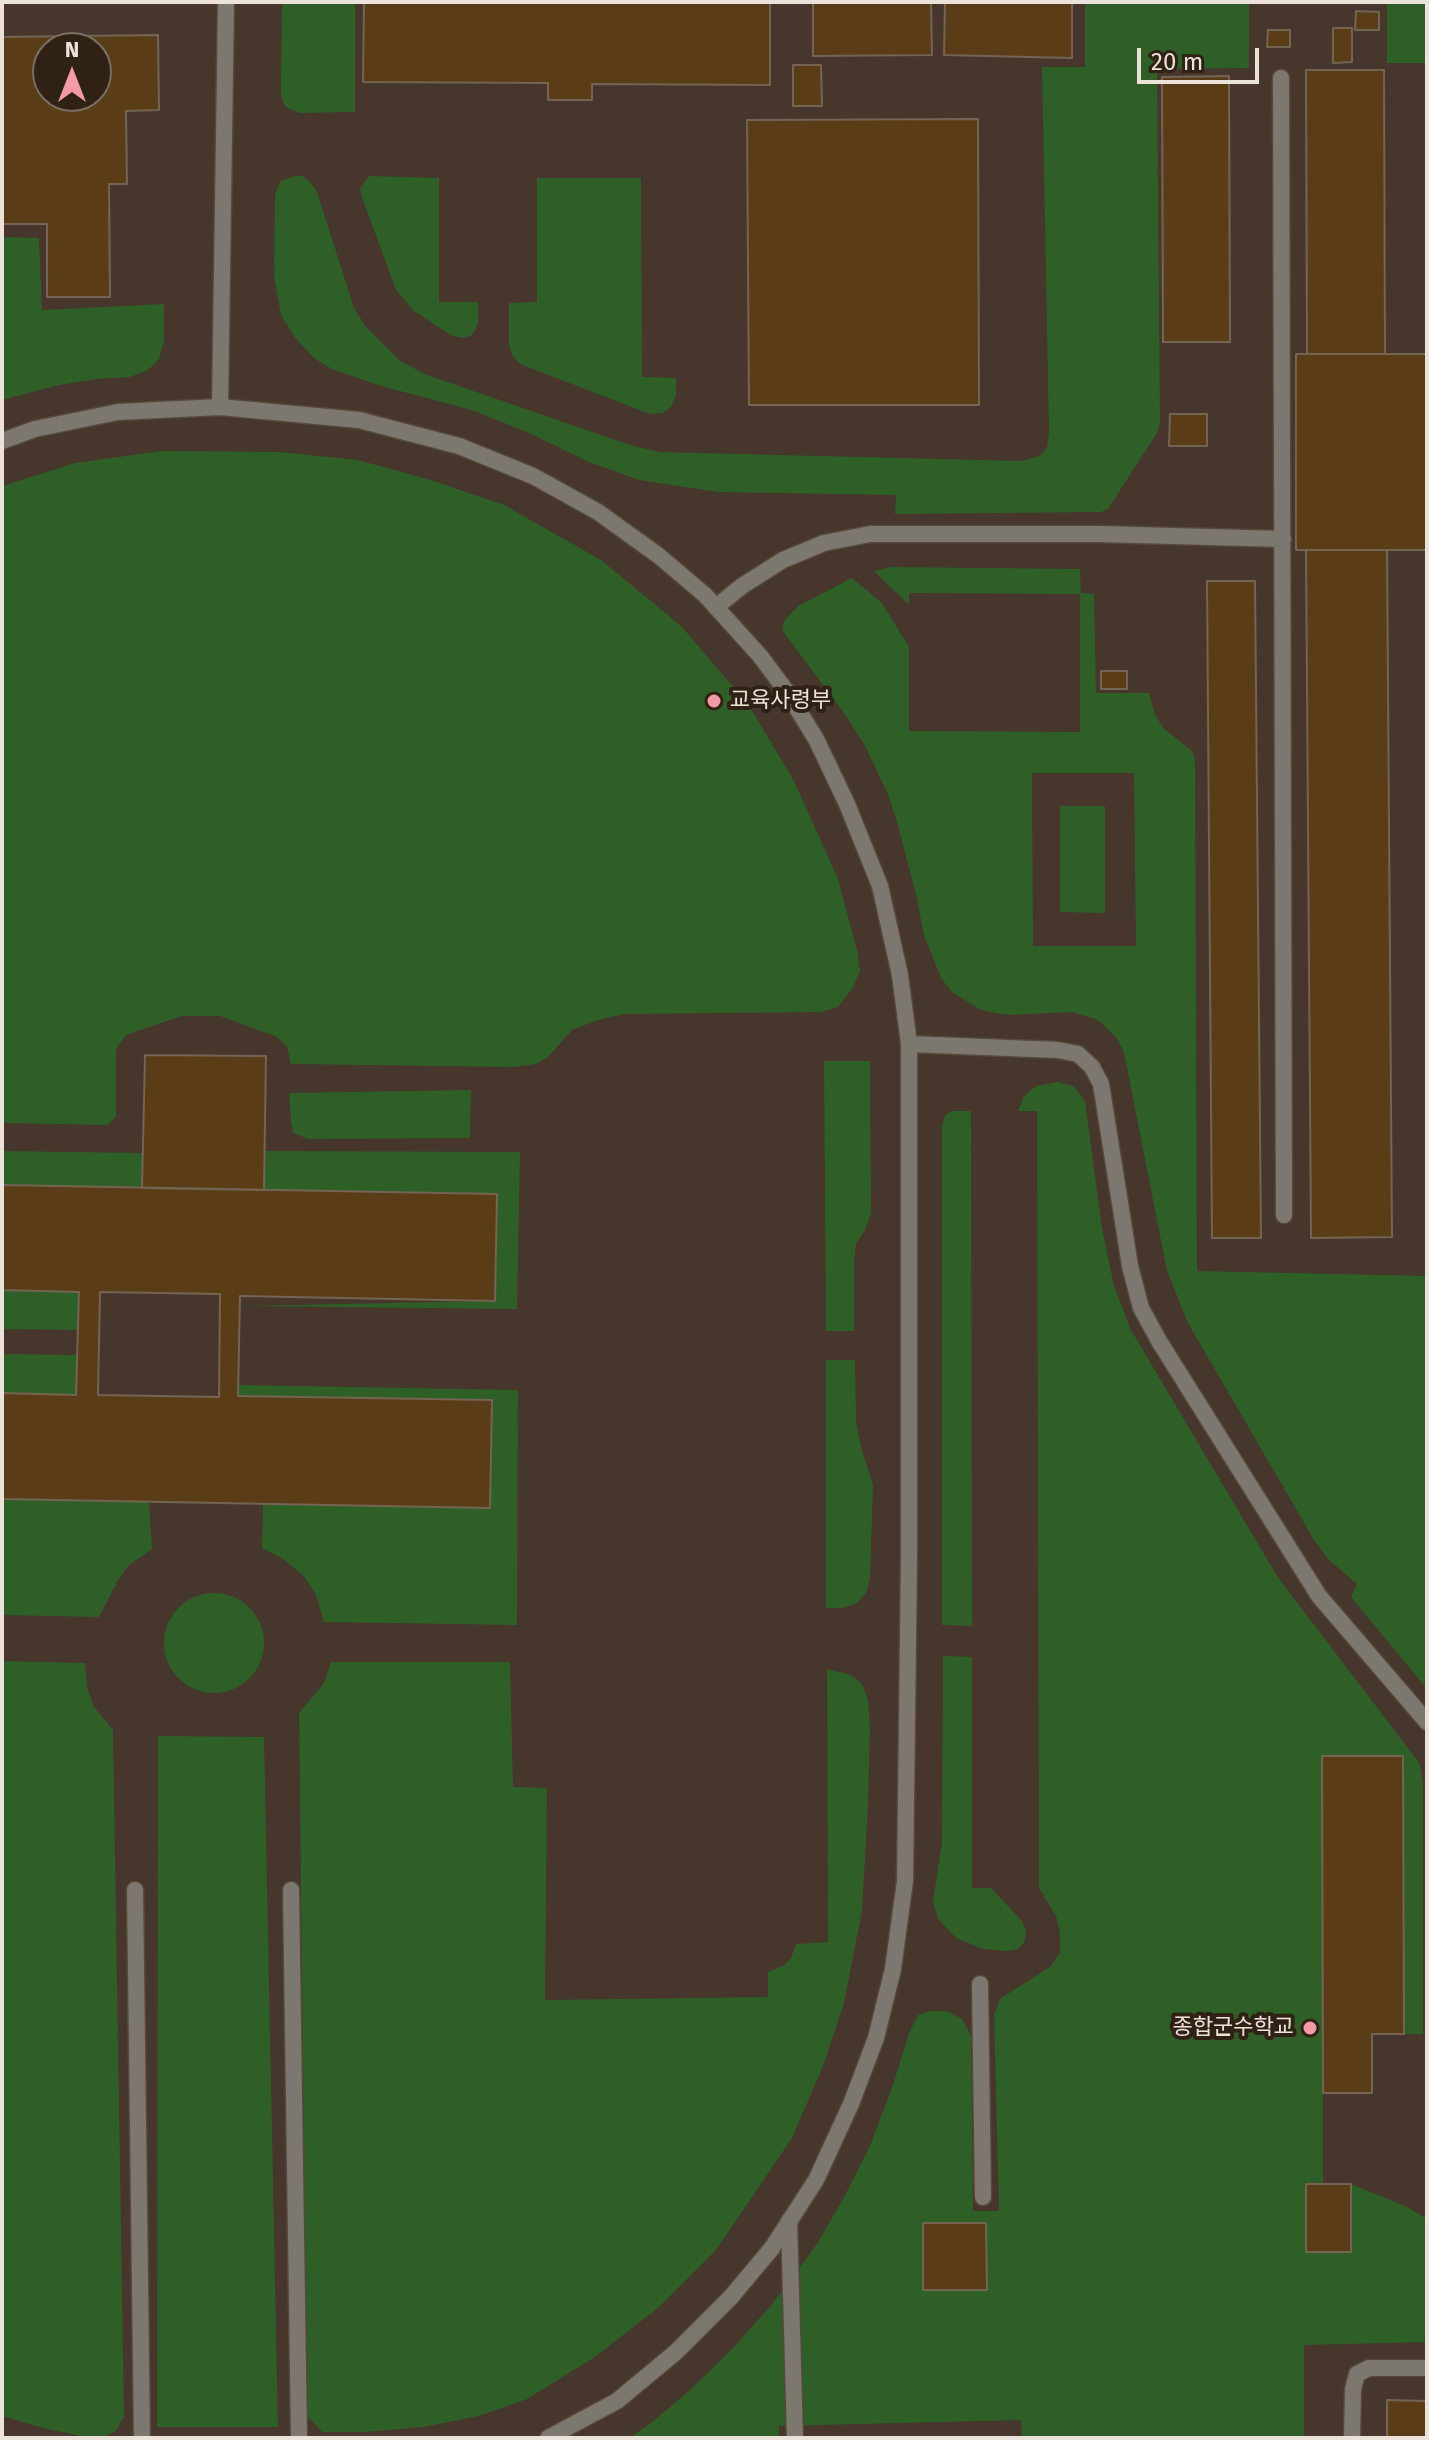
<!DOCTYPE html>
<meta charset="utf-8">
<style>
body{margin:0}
#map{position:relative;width:1429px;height:2440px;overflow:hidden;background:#392c1d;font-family:"Fira Sans",sans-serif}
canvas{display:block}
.frame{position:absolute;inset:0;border:4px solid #ebe2d9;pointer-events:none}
.north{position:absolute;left:32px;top:32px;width:80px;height:80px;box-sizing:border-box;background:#2f2214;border:2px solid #7a6f63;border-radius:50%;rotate:0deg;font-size:22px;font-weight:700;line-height:32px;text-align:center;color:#ebe2d9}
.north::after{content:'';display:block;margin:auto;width:28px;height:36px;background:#f49aa6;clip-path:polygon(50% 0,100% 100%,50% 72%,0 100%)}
.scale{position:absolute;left:1137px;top:48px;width:122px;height:36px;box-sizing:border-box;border:4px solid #ebe2d9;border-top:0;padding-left:10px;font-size:24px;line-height:28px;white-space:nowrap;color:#ebe2d9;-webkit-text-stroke:6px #2f2214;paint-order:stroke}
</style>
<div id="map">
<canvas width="1429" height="2440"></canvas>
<div class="frame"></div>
<div class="north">N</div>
<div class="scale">20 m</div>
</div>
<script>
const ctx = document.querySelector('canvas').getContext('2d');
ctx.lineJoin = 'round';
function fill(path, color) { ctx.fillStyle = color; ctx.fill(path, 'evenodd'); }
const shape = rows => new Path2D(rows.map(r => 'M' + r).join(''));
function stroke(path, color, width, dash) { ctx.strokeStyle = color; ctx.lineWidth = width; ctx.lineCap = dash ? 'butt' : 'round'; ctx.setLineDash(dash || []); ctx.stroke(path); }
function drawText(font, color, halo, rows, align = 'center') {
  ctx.font = font + ' "Fira Sans","Noto Sans KR",sans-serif'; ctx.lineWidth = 8; ctx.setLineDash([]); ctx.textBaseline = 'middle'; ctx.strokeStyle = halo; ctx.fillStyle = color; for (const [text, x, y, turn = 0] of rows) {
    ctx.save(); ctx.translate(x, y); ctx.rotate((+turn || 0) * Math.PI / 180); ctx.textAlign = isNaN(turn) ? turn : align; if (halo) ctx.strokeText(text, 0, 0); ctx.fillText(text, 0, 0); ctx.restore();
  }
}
const education = shape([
 [2,2,1427,2,1427,2438,2,2438],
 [48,48,96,48,96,96,48,96]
]);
const green = shape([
 [282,2,355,2,355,112,300,113,289,109,283,103,281,93],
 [1085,2,1249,2,1249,68,1157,69,1160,423,1157,433,1108,509,1101,512,895,514,896,495,718,492,639,480,589,462,529,433,472,410,381,386,332,369,315,359,296,339,281,315,274,275,275,195,281,181,294,176,303,176,311,183,317,192,354,308,366,327,400,361,427,375,633,446,660,452,1021,461,1040,456,1047,448,1049,433,1042,67,1085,67],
 [1387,2,1427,2,1427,63,1387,63],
 [369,176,439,178,439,302,478,302,478,324,472,335,464,338,452,336,414,311,396,290,363,200,360,189],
 [537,178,641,178,642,377,676,378,676,395,671,407,663,413,650,414,520,364,512,355,509,344,509,303,537,302],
 [2,237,39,238,42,310,164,304,164,341,159,359,148,370,130,377,97,379,59,385,2,400],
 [162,451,279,452,358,460,431,480,504,505,601,560,681,626,748,704,794,781,838,879,857,950,860,971,852,989,838,1007,821,1012,624,1014,598,1020,572,1030,549,1056,536,1064,514,1067,291,1064,287,1047,277,1037,220,1016,182,1016,126,1035,116,1049,116,1116,108,1125,2,1123,2,486,75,463],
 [891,567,1080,569,1081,593,1094,594,1096,693,1149,693,1155,714,1163,728,1192,751,1195,759,1197,1271,1427,1276,1427,1689,1351,1597,1357,1584,1328,1559,1314,1540,1188,1323,1167,1271,1124,1052,1116,1037,1098,1020,1086,1016,1071,1012,1009,1015,995,1013,979,1009,952,992,941,978,924,935,916,895,898,825,888,794,864,744,844,713,782,630,784,621,798,606,852,578,882,603,909,647,909,731,1080,732,1080,594,909,593,909,605,874,571],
 [1134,773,1136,946,1033,946,1032,773],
 [1060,806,1105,806,1105,913,1060,912],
 [824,1061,870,1061,871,1213,865,1230,856,1244,854,1262,854,1331,826,1331],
 [1057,1082,1074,1086,1085,1101,1102,1228,1114,1286,1131,1330,1277,1576,1420,1764,1423,1782,1423,2034,1404,2034,1403,1757,1322,1757,1323,2184,1306,2185,1306,2252,1351,2252,1351,2184,1407,2207,1427,2219,1427,2342,1304,2345,1304,2438,1022,2438,1021,2420,779,2426,779,2438,629,2438,650,2424,688,2392,734,2347,773,2303,817,2244,842,2201,870,2146,893,2085,909,2033,918,2015,931,2011,946,2011,962,2019,971,2036,973,2211,999,2211,994,2015,1000,1999,1051,1966,1060,1952,1060,1932,1056,1916,1039,1888,1037,1111,1018,1111,1024,1096,1036,1086],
 [471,1090,470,1138,308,1139,293,1133,291,1120,289,1093],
 [952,1111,971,1111,972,1626,942,1625,942,1126,945,1115],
 [2,1151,143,1153,142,1188,2,1185],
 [265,1151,520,1152,517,1309,240,1306,495,1301,496,1194,264,1190],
 [2,1290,79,1292,78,1330,2,1329],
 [2,1354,77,1355,76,1395,2,1393],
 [826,1360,855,1360,856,1422,861,1447,873,1485,870,1579,866,1593,857,1603,843,1608,826,1608],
 [238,1385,518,1390,517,1625,324,1622,316,1595,304,1576,283,1559,262,1548,263,1504,490,1508,491,1400,238,1396],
 [2,1499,149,1502,152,1549,128,1566,117,1582,99,1617,2,1615],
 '164 1643a50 50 0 1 1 100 0a50 50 0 1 1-100 0Z',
 [943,1656,972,1657,972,1888,991,1888,1022,1921,1026,1930,1025,1941,1018,1949,1006,1951,983,1949,956,1938,938,1919,933,1901,942,1842],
 [2,1661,85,1663,87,1687,94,1707,113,1730,124,2416,116,2431,103,2437,86,2437,43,2428,2,2416],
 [331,1662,510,1662,513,1787,547,1788,545,2000,768,1997,768,1972,783,1966,791,1958,796,1944,828,1942,827,1669,851,1675,862,1684,868,1700,870,1724,868,1805,862,1911,844,2003,823,2066,792,2138,716,2250,659,2307,595,2357,527,2399,479,2416,423,2427,365,2432,322,2432,307,2416,299,1713,324,1683],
 [158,1736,264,1737,278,2427,157,2427]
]);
const building = shape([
 [364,2,770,2,770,85,592,84,592,100,548,100,548,83,363,82,364,2],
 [813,2,931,2,932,55,813,56,813,2],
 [945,2,1072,2,1072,58,944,55,945,2],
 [1356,11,1379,12,1379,30,1355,30,1356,11],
 [1333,28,1352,28,1352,62,1333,63,1333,28],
 [1268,30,1290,30,1290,47,1267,47,1268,30],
 [158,35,159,110,126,111,127,184,109,184,110,297,47,297,47,224,2,224,2,37,158,35],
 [48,48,96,48,96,96,48,96,48,48],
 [793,65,821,65,822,106,793,106,793,65],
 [1306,70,1384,70,1385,354,1307,354,1306,70],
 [1229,76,1230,342,1163,342,1162,77,1229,76],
 [978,119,979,405,749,405,747,120,978,119],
 [1296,354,1427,354,1427,550,1296,550,1296,354],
 [1170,414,1207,414,1207,446,1169,446,1170,414],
 [1306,550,1387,550,1392,1237,1311,1238,1306,550],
 [1207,581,1255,581,1261,1238,1212,1238,1207,581],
 [1101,671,1127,671,1127,689,1101,689,1101,671],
 [145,1055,266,1056,264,1190,142,1188,145,1055],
 [2,1185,497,1194,495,1301,240,1296,238,1396,492,1400,490,1508,2,1499,2,1393,76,1395,79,1292,2,1290,2,1185],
 [100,1292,220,1294,219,1397,98,1395,100,1292],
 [1322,1756,1403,1756,1404,2034,1372,2034,1372,2093,1323,2093,1322,1756],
 [1306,2184,1351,2184,1351,2252,1306,2252,1306,2184],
 [923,2223,986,2223,987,2290,923,2290,923,2223],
 [1387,2400,1427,2401,1427,2438,1387,2438,1387,2400]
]);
const service = shape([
 [1281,78,1284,1215],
 [716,607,742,586,783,560,824,543,870,534,1099,534,1283,539],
 [135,1890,142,2438],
 [291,1890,299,2438],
 [980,1984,983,2197],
 [789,2221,795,2438],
 [1352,2438,1353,2389,1357,2374,1369,2368,1427,2368]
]);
const minor = shape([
 [220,407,226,2],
 [2,441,35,429,118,412,220,407,359,420,459,446,533,476,598,512,659,556,705,595,761,657,787,692,816,739,847,804,880,886,900,975,909,1044,909,1557,905,1881,893,1969,876,2038,851,2104,816,2180,772,2248,731,2297,676,2352,617,2401,548,2438],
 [909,1044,1058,1050,1078,1054,1092,1067,1101,1084,1130,1266,1141,1308,1159,1341,1319,1596,1427,1722]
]);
const markers = [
 [714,701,8,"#f49aa6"],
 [1310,2028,8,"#f49aa6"]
];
const poiNames = [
 ["교육사령부",730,701],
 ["종합군수학교",1294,2028,"right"]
];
fill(education, '#46362c');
fill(green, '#2e5f27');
fill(building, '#5a3d16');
stroke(building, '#736454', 2);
stroke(service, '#55493b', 19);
stroke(minor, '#55493b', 19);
stroke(service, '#7c786f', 16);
stroke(minor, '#7c786f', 16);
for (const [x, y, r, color] of markers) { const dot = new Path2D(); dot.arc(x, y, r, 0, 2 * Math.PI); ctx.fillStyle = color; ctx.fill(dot); stroke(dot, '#2f2214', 3); }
drawText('22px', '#ebe2d9', '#2f2214', poiNames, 'left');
</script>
